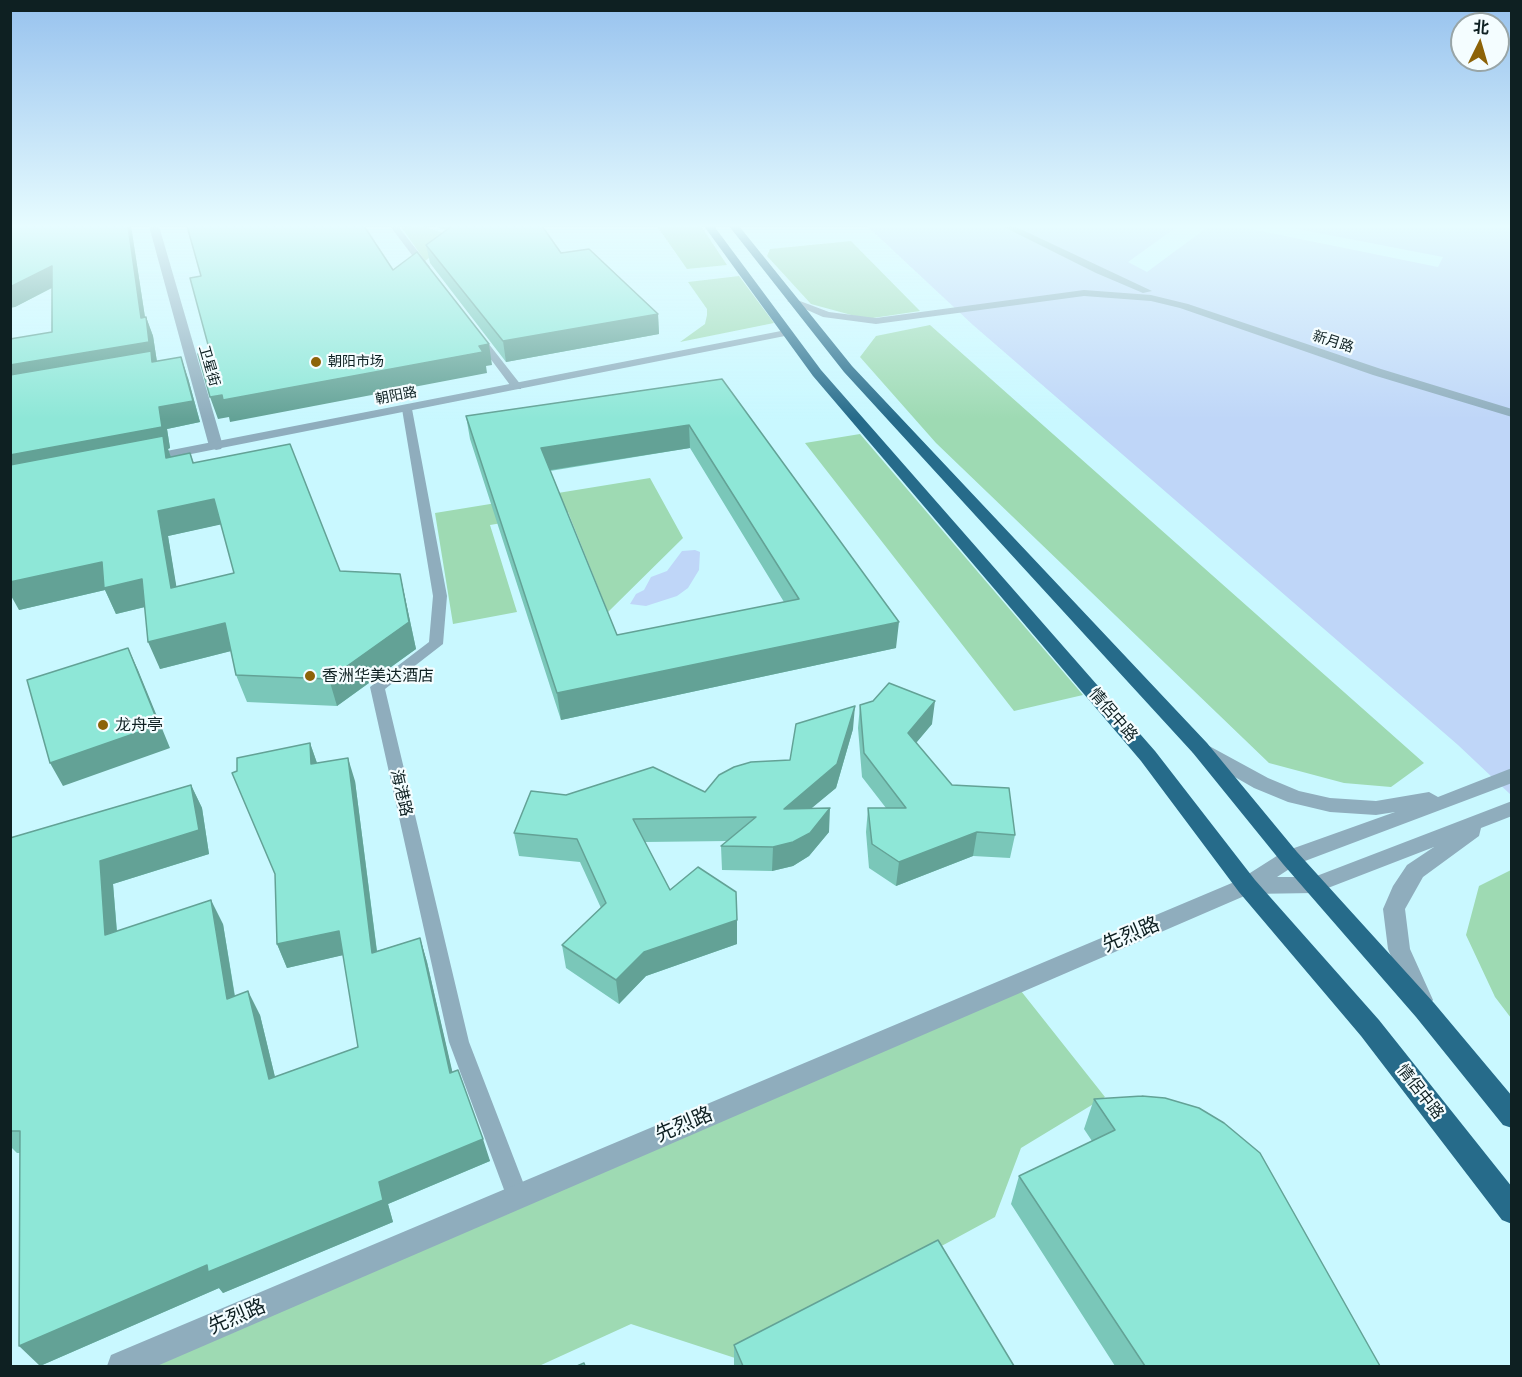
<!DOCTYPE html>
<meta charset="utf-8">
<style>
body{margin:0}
#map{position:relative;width:1522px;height:1377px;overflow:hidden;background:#c9f8ff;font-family:Literata,"Noto Sans SC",serif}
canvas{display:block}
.frame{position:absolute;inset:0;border:12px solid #0e2022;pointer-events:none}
.north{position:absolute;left:1450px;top:12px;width:60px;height:60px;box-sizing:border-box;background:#f4fdff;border:2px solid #98a5a7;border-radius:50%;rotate:5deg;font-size:16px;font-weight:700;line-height:24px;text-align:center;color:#0e2022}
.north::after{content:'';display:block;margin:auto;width:21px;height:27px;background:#8d6308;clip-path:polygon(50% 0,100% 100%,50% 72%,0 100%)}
</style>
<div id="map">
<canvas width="1522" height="1377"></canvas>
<div class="frame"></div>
<div class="north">北</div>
</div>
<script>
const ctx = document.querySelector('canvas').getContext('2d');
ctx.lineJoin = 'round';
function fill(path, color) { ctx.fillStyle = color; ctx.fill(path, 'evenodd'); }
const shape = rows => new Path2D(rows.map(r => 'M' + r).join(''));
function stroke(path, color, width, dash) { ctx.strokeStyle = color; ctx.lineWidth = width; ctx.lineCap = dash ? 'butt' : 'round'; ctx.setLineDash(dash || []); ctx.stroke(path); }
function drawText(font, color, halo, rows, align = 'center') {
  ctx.font = font + ' Literata,"Noto Sans SC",serif'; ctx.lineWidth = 4.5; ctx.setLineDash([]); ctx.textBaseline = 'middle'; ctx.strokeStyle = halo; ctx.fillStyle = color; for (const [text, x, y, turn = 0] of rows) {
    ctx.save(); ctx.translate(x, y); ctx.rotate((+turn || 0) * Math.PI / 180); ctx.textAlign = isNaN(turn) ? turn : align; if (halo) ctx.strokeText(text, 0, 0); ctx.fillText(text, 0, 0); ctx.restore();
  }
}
const green = shape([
 [411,226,423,226,446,234,450,242,425,261,402,228],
 [657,226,701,226,727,265,687,269],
 [851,241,920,311,866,319,811,304,767,256,770,249],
 [739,276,774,323,680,342,705,324,707,315,707,309,688,282],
 [930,325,1424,763,1391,787,1344,783,1269,763,936,443,860,357,876,336],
 [860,434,1083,695,1014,711,805,443],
 [650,478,683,538,608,612,568,512,490,525,517,612,453,624,435,513],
 [1511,870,1511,1018,1495,997,1466,935,1479,886],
 [1021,991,1105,1097,1021,1148,995,1217,735,1358,631,1324,539,1366,151,1366]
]);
const water = shape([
 [867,226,1511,226,1511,795,1458,745,973,325],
 [695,550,700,552,699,570,688,588,677,596,646,606,630,604,636,594,644,590,651,577,667,571,682,551]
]);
const pier = shape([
 [1178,226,1209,226,1147,272,1128,262],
 [1236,226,1282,226,1443,257,1438,267]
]);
const service = shape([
 [390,226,398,226,430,267,430,271,424,271,390,226],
 [475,334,481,334,521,385,521,389,513,389,475,338,475,334],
 [407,406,412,409,447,596,443,644,385,689,469,1042,528,1195,525,1203,517,1206,509,1203,506,1195,449,1042,370,687,429,642,433,596,402,409,407,406]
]);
const minor = shape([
 [149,226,159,226,223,446,221,449,216,450,209,446,149,226]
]);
const tertiary = shape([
 [1002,226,1014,226,1152,291,1143,293,1096,273,1002,226],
 [1084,290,1151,295,1188,304,1381,369,1512,409,1512,417,1373,375,1180,308,1151,301,1084,296,876,324,823,317,787,301,792,298,829,312,876,318,1084,290],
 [786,330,792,333,790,335,146,463,139,459,146,455,786,330],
 [1200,741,1268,778,1299,791,1330,798,1376,801,1429,792,1438,797,1512,768,1512,783,1297,864,1277,877,1314,877,1512,801,1512,816,1481,828,1479,836,1423,877,1405,909,1410,949,1433,1000,1429,1007,1421,1010,1413,1007,1409,1000,1388,949,1383,909,1393,886,1407,865,1434,847,1315,893,1249,894,157,1366,107,1366,111,1355,1239,880,1283,852,1395,812,1376,815,1330,812,1288,802,1254,788,1193,753,1190,748,1193,743,1200,741]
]);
const trunk = shape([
 [704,226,714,226,821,370,1155,751,1255,880,1379,1020,1512,1187,1512,1224,1502,1220,1361,1036,1239,892,1141,761,813,376,704,226],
 [729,226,739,226,852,366,1207,743,1297,852,1434,1003,1512,1096,1512,1128,1503,1125,1416,1017,1283,864,1193,753,844,372,729,226]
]);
const wall = shape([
 [10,226,131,226,145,317,146,317,153,336,157,362,188,378,200,422,167,429,170,448,168,449,171,457,190,453,194,463,340,571,400,574,416,649,337,706,247,702,236,675,231,651,160,669,145,607,116,614,105,590,19,610,52,332,52,288,15,307],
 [221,524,234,573,176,587,168,536],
 [433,226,542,226,561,253,658,314,659,334,506,362,430,263,426,245,446,230],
 [722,379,896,648,561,720,470,439,466,416],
 [690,448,784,602,617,635,550,471],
 [860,705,932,724,916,743,952,785,1015,835,1010,858,973,856,896,886,869,868,866,832,868,808,886,808,862,777,858,728],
 [853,729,836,788,811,808,829,832,809,856,793,866,772,871,722,870,721,846,728,841,645,842,670,890,737,944,646,976,619,1004,566,968,562,945,601,908,580,862,519,856,514,833,566,795,705,792,790,760],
 [310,743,317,763,355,781,377,951,420,938,427,962,452,1072,490,1161,388,1204,393,1222,223,1293,219,1288,40,1366,20,1153,17,1153,10,1146,10,838,191,785,202,808,209,854,113,884,117,931,223,924,235,996,260,1015,275,1077,358,1047,343,955,287,968,277,944],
 [1094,1099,1380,1366,1115,1366,1011,1204,1019,1176,1092,1141,1084,1129],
 [734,1345,1014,1366,734,1366]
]);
const shadedWall = shape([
 [128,226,131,226,148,337,141,318],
 [52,266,59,284,15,307,10,308,10,287],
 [658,314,659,334,506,362,503,341],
 [146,317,153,336,157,362,10,387,10,365],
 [489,344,492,365,486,366,487,373,230,422,229,417,218,419,210,397],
 [181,357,188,378,200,422,167,429,170,448,168,449,172,460,10,480,10,455,159,407],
 [689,425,690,448,544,471,541,448],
 [214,499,223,524,168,536,181,614,171,588,158,511],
 [102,562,142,579,153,605,116,614,105,590,19,610,10,594,10,582],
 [400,574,416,649,337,706,329,679],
 [899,622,896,648,561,720,557,693],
 [225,623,235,650,160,669,148,642],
 [128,648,138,670,170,748,63,786,50,763],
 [935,701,932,724,905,756,908,733],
 [855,706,853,729,836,788,783,832,784,809],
 [310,743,318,766,311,764],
 [348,758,355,781,380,976,372,953],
 [191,785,202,808,209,854,113,884,119,959,105,935,100,861],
 [830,808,829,832,809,856,793,866,772,871,773,847],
 [977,832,973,856,896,886,899,862],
 [211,900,223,924,239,1023,227,999],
 [737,920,737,944,646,976,619,1004,616,980,644,952],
 [339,931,348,954,287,968,277,944],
 [420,938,427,962,458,1096,450,1073],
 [248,991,260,1015,281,1102,269,1079],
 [483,1139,490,1161,388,1204,393,1222,223,1293,219,1288,40,1366,19,1346,379,1182]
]);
const building = shape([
 [10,226,128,226,141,318,146,317,149,342,10,365,10,339,52,332,52,266,10,287,10,226],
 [187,226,364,226,393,270,417,252,489,344,479,346,483,352,223,400,222,395,210,397,198,354,210,352,190,278,201,276,187,226],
 [452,226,542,226,561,253,589,249,658,314,503,341,426,245,452,226],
 [151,351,152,362,181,357,193,401,159,407,162,427,10,455,10,375,151,351],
 [722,379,899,622,557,693,466,416,722,379],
 [689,425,799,599,617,635,541,448,689,425],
 [163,436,166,458,190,453,193,463,290,444,340,571,400,574,409,622,329,679,236,675,225,623,148,642,142,579,104,588,102,562,10,582,10,465,163,436],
 [214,499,234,573,171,588,158,511,214,499],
 [128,648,159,725,50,763,27,680,128,648],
 [889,683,935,701,908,733,952,785,1009,788,1015,835,977,832,899,862,872,844,868,808,906,808,864,753,860,705,873,701,889,683],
 [855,706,837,764,784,809,830,808,810,833,793,842,773,847,721,846,756,817,633,819,670,890,698,867,736,892,737,920,644,952,616,980,562,945,606,903,577,839,514,833,531,791,566,795,653,767,705,792,719,775,734,767,751,762,790,760,796,724,855,706],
 [310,743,311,764,348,758,372,953,420,938,450,1073,458,1070,483,1139,379,1182,383,1200,208,1272,207,1265,19,1346,20,1131,10,1131,10,838,191,785,199,830,100,861,105,935,211,900,227,999,248,991,269,1079,358,1047,339,931,277,944,275,874,232,773,237,771,237,758,310,743],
 [1142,1096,1165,1098,1199,1108,1224,1123,1260,1153,1380,1366,1145,1366,1019,1176,1115,1130,1094,1099,1142,1096],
 [938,1240,1014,1366,743,1366,734,1345,938,1240],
 [584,1363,585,1366,577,1366,584,1363]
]);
const markers = [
 [316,362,6,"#8d6308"],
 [310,676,6,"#8d6308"],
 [103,725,6,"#8d6308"]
];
const farStreetnames = [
 ["新月路",1333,342,18],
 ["卫星街",209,366,74],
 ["朝阳路",396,396,-11]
];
const farPoinames = [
 ["朝阳市场",328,362]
];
const poiNames = [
 ["香洲华美达酒店",322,676],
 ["龙舟亭",115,725]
];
const streetNames = [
 ["情侶中路",1113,715,49],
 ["海港路",401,793,77],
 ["情侶中路",1420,1092,52]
];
const nearStreetnames = [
 ["先烈路",1131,935,-23],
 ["先烈路",684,1125,-23],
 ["先烈路",237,1317,-23]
];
fill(green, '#9edab3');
fill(water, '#bfd6f8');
fill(pier, '#c9f8ff');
fill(service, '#8fadbd');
fill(minor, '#8fadbd');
fill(tertiary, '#8fadbd');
fill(trunk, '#266b8a');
fill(wall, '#7ac7b9');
fill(shadedWall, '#63a296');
fill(building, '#8ee7d7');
stroke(building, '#63a296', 1.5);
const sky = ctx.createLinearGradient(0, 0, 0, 419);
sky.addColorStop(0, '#97c2ee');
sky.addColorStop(0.54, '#e7fcff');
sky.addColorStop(1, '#e7fcff00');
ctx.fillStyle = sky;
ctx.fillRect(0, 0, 1522, 419);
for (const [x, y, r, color] of markers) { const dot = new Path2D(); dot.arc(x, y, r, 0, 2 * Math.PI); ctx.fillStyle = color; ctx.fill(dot); stroke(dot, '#f4fdff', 2); }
drawText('14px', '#0e2022', '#f4fdff', farStreetnames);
drawText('14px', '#0e2022', '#f4fdff', farPoinames, 'left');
drawText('16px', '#0e2022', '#f4fdff', poiNames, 'left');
drawText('16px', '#0e2022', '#f4fdff', streetNames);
drawText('20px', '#0e2022', '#f4fdff', nearStreetnames);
</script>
